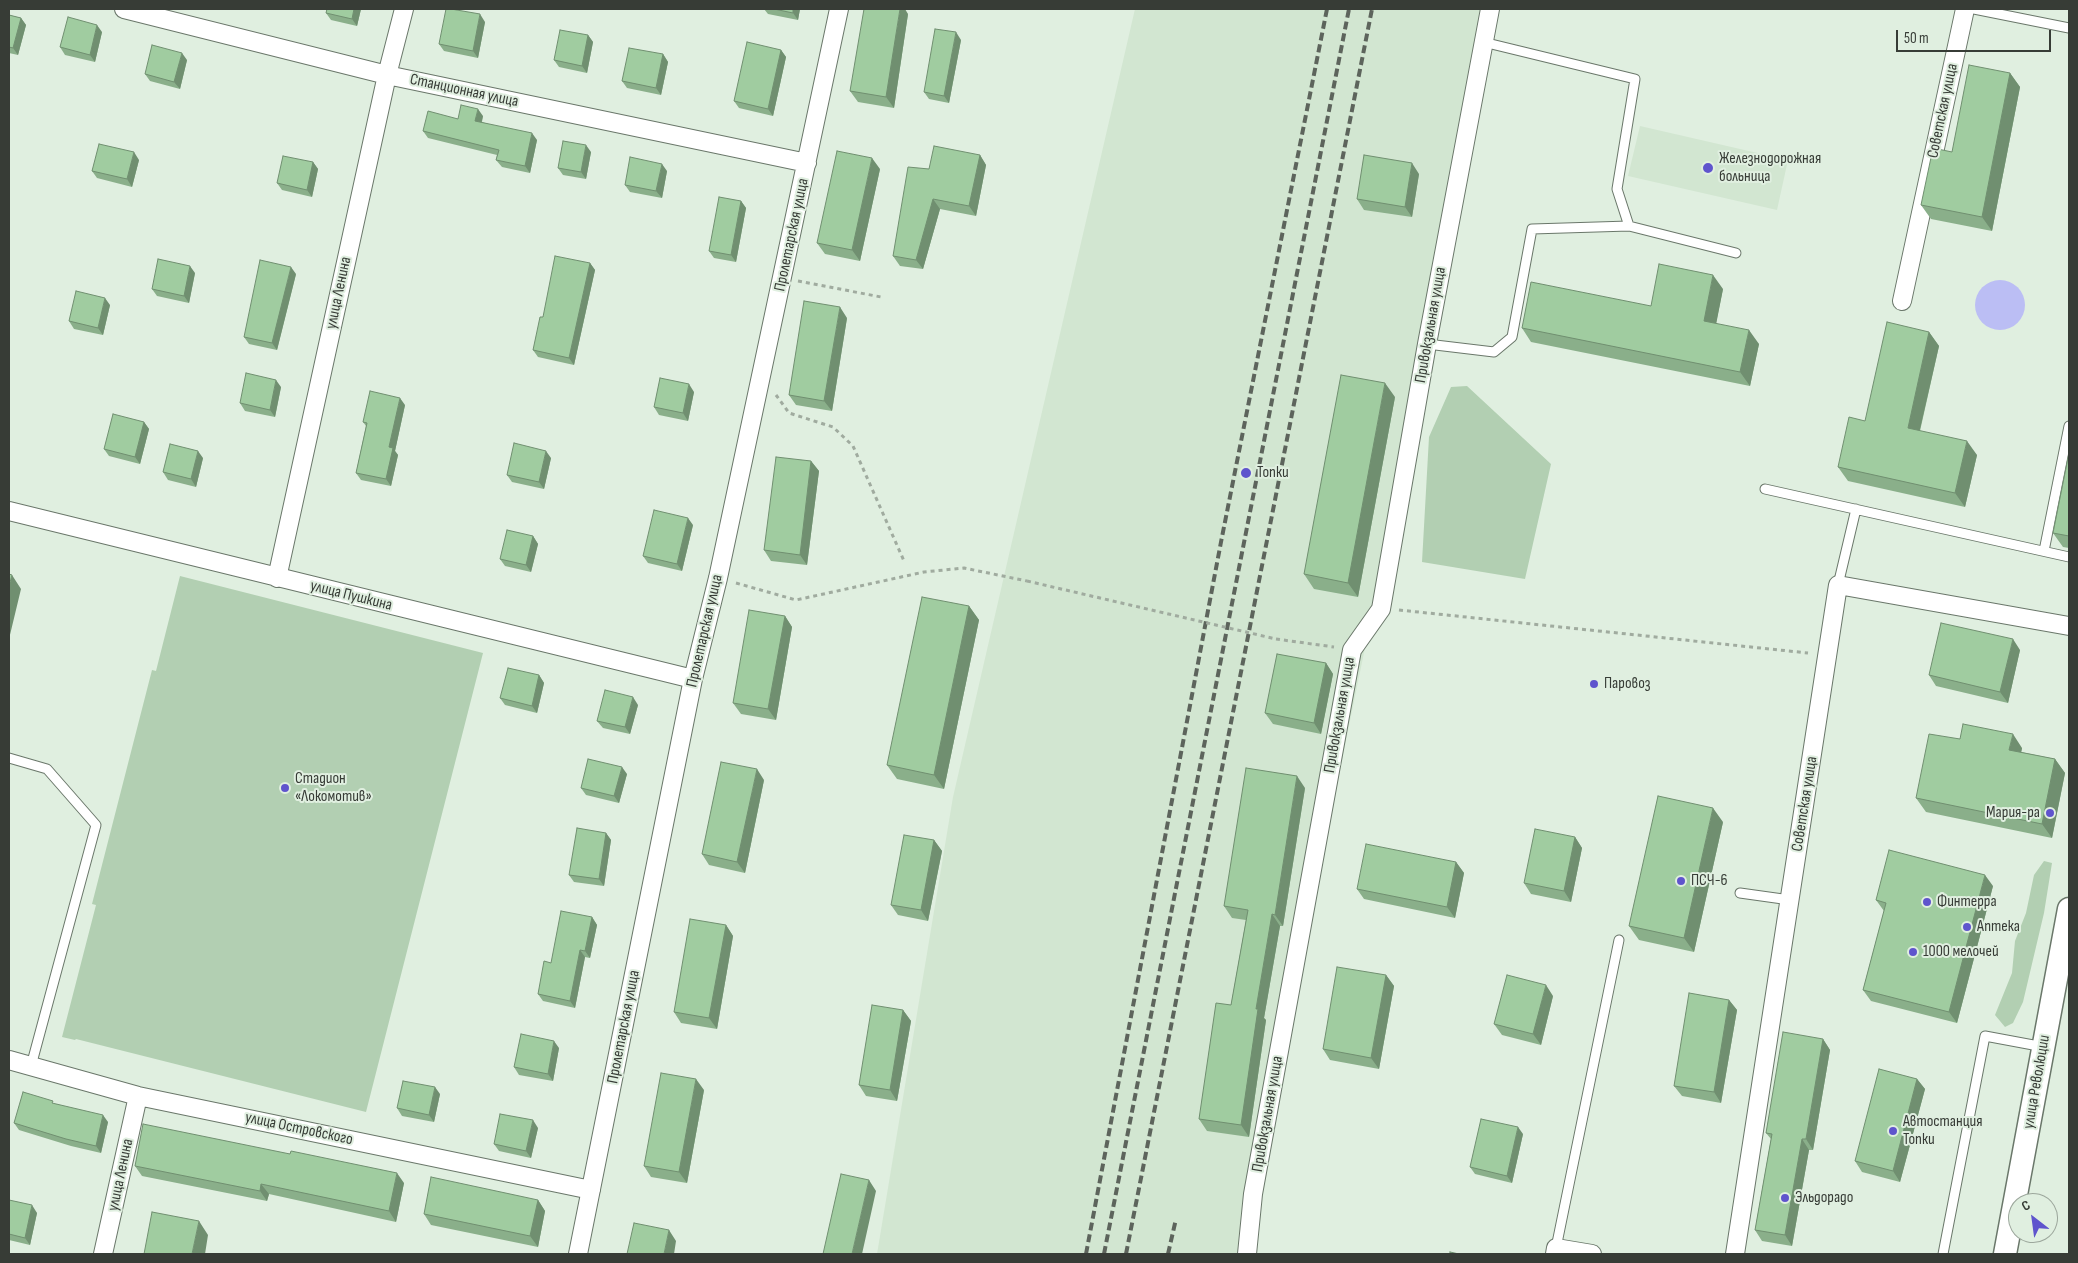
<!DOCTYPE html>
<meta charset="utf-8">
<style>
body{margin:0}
#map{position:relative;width:2078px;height:1263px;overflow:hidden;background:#e0efe0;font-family:"Sofia Sans Condensed",sans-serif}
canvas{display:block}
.frame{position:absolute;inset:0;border:10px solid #373c36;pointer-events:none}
.north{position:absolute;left:2008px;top:1193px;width:50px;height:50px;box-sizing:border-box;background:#e0efe0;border:1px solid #9ca79c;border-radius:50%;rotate:330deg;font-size:14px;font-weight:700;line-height:20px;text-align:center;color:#373c36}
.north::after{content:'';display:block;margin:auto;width:18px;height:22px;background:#5f54cd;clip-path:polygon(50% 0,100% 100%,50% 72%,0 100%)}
.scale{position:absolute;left:1896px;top:30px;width:155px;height:22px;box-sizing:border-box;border:2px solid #373c36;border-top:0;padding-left:6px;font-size:15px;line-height:18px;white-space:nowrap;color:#373c36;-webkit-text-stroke:4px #e0efe0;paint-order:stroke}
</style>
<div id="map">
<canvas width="2078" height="1263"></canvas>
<div class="frame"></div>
<div class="north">С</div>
<div class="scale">50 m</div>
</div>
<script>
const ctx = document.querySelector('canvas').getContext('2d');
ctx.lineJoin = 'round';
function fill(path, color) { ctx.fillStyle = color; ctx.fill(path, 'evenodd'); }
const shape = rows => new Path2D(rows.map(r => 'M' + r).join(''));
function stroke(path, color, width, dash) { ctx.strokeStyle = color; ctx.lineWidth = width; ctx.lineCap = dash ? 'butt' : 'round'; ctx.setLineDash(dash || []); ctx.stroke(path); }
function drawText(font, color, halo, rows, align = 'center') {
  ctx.font = font + ' "Sofia Sans Condensed",sans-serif'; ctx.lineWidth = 4; ctx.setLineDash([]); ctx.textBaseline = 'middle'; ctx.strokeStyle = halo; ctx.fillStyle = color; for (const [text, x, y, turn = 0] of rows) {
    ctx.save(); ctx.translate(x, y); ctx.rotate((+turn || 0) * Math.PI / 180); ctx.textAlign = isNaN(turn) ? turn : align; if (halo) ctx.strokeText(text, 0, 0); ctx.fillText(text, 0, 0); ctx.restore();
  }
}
const built = shape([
 [1135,9,1496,9,1253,1194,1238,1254,877,1254,953,797],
 [1640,126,1788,160,1777,210,1628,176]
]);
const green = shape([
 [1467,386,1551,464,1525,579,1422,562,1429,437,1451,387],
 [180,576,483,653,366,1112,76,1039,75,1040,62,1037,96,905,92,904,152,670,156,671],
 [2044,861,2052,863,2044,913,2023,1002,2013,1023,2005,1027,1995,1015,2012,973,2015,941,2026,913,2034,875]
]);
const water = shape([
 '1975 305a25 25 0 1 1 50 0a25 25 0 1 1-50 0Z'
]);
const path = shape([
 [798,281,881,297],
 [776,395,789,413,833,427,853,446,904,561],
 [736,583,796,600,924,572,964,568,1027,581],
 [1399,610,1808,653],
 [1276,639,1334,647]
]);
const service = shape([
 [1974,9,2069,28],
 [1483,42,1635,79,1617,189,1629,226,1736,253],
 [1427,344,1494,352,1512,337,1532,229,1629,226],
 [1765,489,2069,557],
 [2044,551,2069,426],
 [1838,585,1856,509],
 [9,758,47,769,96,825,31,1066],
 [1740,893,1790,900],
 [1556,1248,1619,940],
 [1943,1254,1985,1036,2044,1047]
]);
const minor = shape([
 [124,9,387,75,807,163],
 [1902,301,1965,9],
 [9,511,693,679],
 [277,578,387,75,404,9],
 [9,1060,138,1096,591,1190],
 [103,1254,138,1096],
 [578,1254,693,679,718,578,839,9],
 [1247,1254,1253,1194,1352,650,1381,609,1427,344,1490,9],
 [1555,1254,1556,1248,1592,1254],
 [1735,1254,1838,585,2069,626]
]);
const tertiary = shape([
 [2005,1254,2069,909]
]);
const rail = shape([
 [1086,1254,1221,542,1327,9],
 [1104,1254,1349,9],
 [1126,1254,1372,9],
 [1168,1254,1176,1219]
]);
const pathBridge = shape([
 [1027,581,1276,639]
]);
const wall = shape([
 [327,9,361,9,357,26,331,20,326,13],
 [764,9,800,9,798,20,768,14],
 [908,14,894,108,858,102,850,91],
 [9,15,21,18,26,25,18,55,9,53],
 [485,22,478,58,444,51,439,44],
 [102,32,95,62,65,55,60,47],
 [588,35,593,42,587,73,559,67,554,60],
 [961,40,949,103,929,99,924,92],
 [781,50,786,57,773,116,739,108,734,101],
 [663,54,668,62,661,95,627,88,622,81],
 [187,60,180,89,150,81,145,74],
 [2010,73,2020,87,1992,231,1931,219,1921,205,1952,152],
 [483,116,482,122,537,140,530,173,502,167,496,160,497,155,428,138,423,131,458,119],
 [591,152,586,179,563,175,558,168],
 [980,155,986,165,976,216,940,209,923,269,900,266,893,256,929,169],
 [139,160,132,187,97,178,92,171],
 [313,162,318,169,312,197,282,190,277,183],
 [880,169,860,261,825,254,817,243],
 [667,171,662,198,630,192,625,185],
 [1419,174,1412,217,1364,210,1357,199],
 [741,201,746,208,736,262,714,258,709,251],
 [590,263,595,270,574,365,538,357,533,350,543,317],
 [195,273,189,303,157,296,152,289],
 [296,274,277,350,249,344,244,337],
 [1723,289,1716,323,1759,344,1750,386,1531,342,1522,328,1651,306],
 [110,305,103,335,74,329,69,321],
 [847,318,832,411,796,405,789,395],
 [1929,332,1939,346,1920,431,1977,455,1965,507,1848,481,1838,467,1865,421],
 [281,387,275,417,245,411,240,403],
 [694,392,688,421,659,415,654,407],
 [1395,397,1358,597,1314,589,1304,574],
 [405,405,395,451,398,455,391,486,361,480,356,473,366,426,363,422],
 [144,422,149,429,140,464,109,456,104,449],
 [2069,453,2069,548,2063,547,2053,533],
 [203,458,196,487,168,480,163,472],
 [551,458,544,489,512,482,507,475],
 [811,461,819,471,807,565,771,561,764,550],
 [693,525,682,571,648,563,643,556],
 [533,536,538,544,531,572,505,566,500,559],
 [969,606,979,620,944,789,897,779,887,765],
 [785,616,792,627,776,720,741,714,733,703],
 [2020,650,2008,703,1936,686,1929,675],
 [1326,663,1333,674,1321,734,1273,724,1265,713],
 [539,675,544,683,537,713,505,705,500,698],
 [638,705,630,734,603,728,597,721],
 [1960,739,2022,748,2021,752,2055,759,2065,773,2052,838,1926,812,1916,798],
 [627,774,619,803,586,795,581,788],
 [764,780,745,873,709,865,702,854],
 [1305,788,1283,926,1280,926,1264,1018,1266,1020,1249,1137,1207,1131,1199,1119,1231,1005,1246,920,1232,918,1224,906],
 [1723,822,1694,952,1639,940,1629,926],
 [606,833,611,840,604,886,574,882,569,875],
 [1575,837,1582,848,1571,902,1531,894,1524,883],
 [934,840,942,851,928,921,898,915,891,905],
 [1456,862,1464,873,1455,918,1364,899,1357,889],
 [1993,886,1957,1023,1871,1001,1863,990,1884,911,1876,900],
 [592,917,597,925,590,958,585,957,575,1008,543,1001,538,994],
 [726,925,733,936,717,1029,681,1023,674,1012],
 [1386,975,1394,986,1379,1069,1330,1060,1323,1049],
 [1553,996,1541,1045,1502,1035,1494,1024],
 [1729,1000,1737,1010,1721,1103,1682,1096,1674,1086],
 [903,1010,911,1021,897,1101,866,1096,859,1085],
 [1823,1039,1830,1050,1813,1150,1809,1150,1792,1246,1762,1241,1755,1230,1771,1139,1766,1133],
 [559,1048,553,1081,519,1075,514,1067],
 [1917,1079,1925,1089,1900,1182,1862,1172,1855,1161],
 [704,1090,687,1183,651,1177,644,1166],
 [440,1094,434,1122,402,1116,397,1108],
 [56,1104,108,1122,101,1153,71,1146,19,1130,14,1123],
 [538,1128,531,1158,499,1151,494,1144],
 [1523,1134,1512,1183,1475,1174,1470,1167],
 [135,1166,404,1183,396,1222,269,1194,267,1201,142,1176],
 [9,1200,37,1213,30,1245,9,1240],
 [538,1200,545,1211,538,1247,431,1225,424,1214]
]);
const shadedWall = shape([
 [354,9,361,9,357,26,352,19],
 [793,9,800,9,798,20,793,13],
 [900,9,905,9,908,14,894,108,886,97],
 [480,14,485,22,478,58,473,51],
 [21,18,26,25,18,55,13,48],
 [97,25,102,32,95,62,90,55],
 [956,32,961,40,949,103,944,96],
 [588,35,593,42,587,73,582,66],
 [781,50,786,57,773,116,768,109],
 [182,53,187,60,180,89,174,82],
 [663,54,668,62,661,95,656,88],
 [2010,73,2020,87,1992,231,1982,217],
 [478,109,483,116,480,128,475,121],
 [532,133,537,140,530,173,525,166],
 [586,145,591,152,586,179,581,172],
 [134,152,139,160,132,187,127,179],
 [980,155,986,165,976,216,969,206],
 [872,158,880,169,860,261,852,250],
 [313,162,318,169,312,197,307,190],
 [1412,163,1419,174,1412,217,1405,207],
 [662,164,667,171,662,198,656,191],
 [933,199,940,209,923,269,916,260],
 [741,201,746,208,736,262,731,255],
 [590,263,595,270,574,365,569,358],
 [190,266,195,273,189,303,184,296],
 [291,267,296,274,277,350,272,343],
 [1713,275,1723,289,1714,335,1704,321],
 [105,298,110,305,103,335,98,328],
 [840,307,847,318,832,411,824,401],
 [1749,330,1759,344,1750,386,1740,372],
 [1929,332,1939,346,1917,442,1908,428],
 [276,380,281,387,275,417,270,410],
 [1385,383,1395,397,1358,597,1348,583],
 [689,384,694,392,688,421,683,413],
 [400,398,405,405,395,451,398,455,391,486,386,479,389,447],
 [144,422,149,429,140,464,135,457],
 [1967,441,1977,455,1965,507,1955,493],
 [198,451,203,458,196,487,191,479],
 [546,451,551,458,544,489,539,482],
 [811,461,819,471,807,565,800,555],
 [688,518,693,525,682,571,677,564],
 [533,536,538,544,531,572,526,565],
 [12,575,21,589,9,639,9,586],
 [969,606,979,620,944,789,934,775],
 [785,616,792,627,776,720,768,709],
 [2013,639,2020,650,2008,703,2000,692],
 [1326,663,1333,674,1321,734,1314,723],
 [539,675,544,683,537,713,532,706],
 [633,697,638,705,630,734,625,727],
 [2013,734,2022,748,2019,764,2009,750],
 [2055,759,2065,773,2052,838,2042,824],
 [622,767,627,774,619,803,614,796],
 [757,769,764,780,745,873,737,862],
 [1297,776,1305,788,1283,926,1275,915],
 [1713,808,1723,822,1694,952,1684,938],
 [606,833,611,840,604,886,599,879],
 [1575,837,1582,848,1571,902,1564,891],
 [934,840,942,851,928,921,921,910],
 [1456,862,1464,873,1455,918,1447,907],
 [1985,875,1993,886,1957,1023,1949,1012],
 [1272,914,1280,926,1264,1018,1266,1020,1249,1137,1241,1125,1256,1009],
 [592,917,597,925,590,958,585,951],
 [726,925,733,936,717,1029,709,1018],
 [580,950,585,957,575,1008,570,1001],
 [1386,975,1394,986,1379,1069,1371,1058],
 [1546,985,1553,996,1541,1045,1533,1034],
 [1729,1000,1737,1010,1721,1103,1714,1092],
 [903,1010,911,1021,897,1101,890,1090],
 [1823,1039,1830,1050,1813,1150,1806,1139],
 [554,1041,559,1048,553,1081,548,1074],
 [696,1079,704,1090,687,1183,679,1172],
 [1917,1079,1925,1089,1900,1182,1893,1171],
 [435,1087,440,1094,434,1122,429,1115],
 [103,1115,108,1122,101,1153,96,1146],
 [533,1120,538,1128,531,1158,526,1151],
 [1518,1127,1523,1134,1512,1183,1507,1176],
 [1802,1139,1809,1150,1792,1246,1785,1235],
 [397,1173,404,1183,396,1222,389,1211],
 [869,1180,876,1191,862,1254,852,1254],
 [261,1184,269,1194,267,1201,260,1191],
 [538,1200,545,1211,538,1247,530,1236],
 [32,1205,37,1213,30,1245,25,1238],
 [199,1221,208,1235,205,1254,192,1254],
 [669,1230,676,1241,674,1254,664,1254]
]);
const building = shape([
 [327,9,354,9,352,19,326,13,327,9],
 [446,9,451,9,480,14,473,51,439,44,446,9],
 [774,9,793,9,793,13,774,9],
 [864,9,900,9,886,97,850,91,864,9],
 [9,15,21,18,13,48,9,47,9,15],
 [68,17,97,25,90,55,60,47,68,17],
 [935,29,956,32,944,96,924,92,935,29],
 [560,30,588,35,582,66,554,60,560,30],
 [747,42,781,50,768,109,734,101,747,42],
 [152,45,182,53,174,82,145,74,152,45],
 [629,48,663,54,656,88,622,81,629,48],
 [1969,65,2010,73,1982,217,1921,205,1933,148,1952,152,1969,65],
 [461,105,478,109,475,121,532,133,525,166,496,160,499,150,423,131,428,111,458,119,461,105],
 [563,141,586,145,581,172,558,168,563,141],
 [99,144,134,152,127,179,92,171,99,144],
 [934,146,980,155,969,206,933,199,916,260,893,256,908,167,929,169,934,146],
 [837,151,872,158,852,250,817,243,837,151],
 [1364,155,1412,163,1405,207,1357,199,1364,155],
 [283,156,313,162,307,190,277,183,283,156],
 [630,157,662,164,656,191,625,185,630,157],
 [719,197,741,201,731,255,709,251,719,197],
 [555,256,590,263,569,358,533,350,540,317,543,317,555,256],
 [158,259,190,266,184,296,152,289,158,259],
 [260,260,291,267,272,343,244,337,260,260],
 [1659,264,1713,275,1704,321,1749,330,1740,372,1522,328,1531,282,1651,306,1659,264],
 [76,291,105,298,98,328,69,321,76,291],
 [804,301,840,307,824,401,789,395,804,301],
 [1887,322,1929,332,1908,428,1967,441,1955,493,1838,467,1849,417,1865,421,1887,322],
 [246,373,276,380,270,410,240,403,246,373],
 [1341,375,1385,383,1348,583,1304,574,1341,375],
 [660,378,689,384,683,413,654,407,660,378],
 [370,391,400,398,389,447,393,448,386,479,356,473,367,423,363,422,370,391],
 [113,414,144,422,135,457,104,449,113,414],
 [514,443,546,451,539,482,507,475,514,443],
 [170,444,198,451,191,479,163,472,170,444],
 [2069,453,2069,536,2053,533,2069,453],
 [776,457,811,461,800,555,764,550,776,457],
 [654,510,688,518,677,564,643,556,654,510],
 [507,530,533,536,526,565,500,559,507,530],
 [9,574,12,575,9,586,9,574],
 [922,597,969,606,934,775,887,765,922,597],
 [749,610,785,616,768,709,733,703,749,610],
 [1941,623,2013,639,2000,692,1929,675,1941,623],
 [1277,654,1326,663,1314,723,1265,713,1277,654],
 [508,668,539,675,532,706,500,698,508,668],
 [605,690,633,697,625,727,597,721,605,690],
 [1963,724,2013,734,2009,750,2055,759,2042,824,1916,798,1929,734,1960,739,1963,724],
 [588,759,622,767,614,796,581,788,588,759],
 [721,762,757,769,737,862,702,854,721,762],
 [1246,768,1297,776,1275,915,1272,914,1256,1009,1258,1009,1241,1125,1199,1119,1216,1003,1231,1005,1248,910,1224,906,1246,768],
 [1658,796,1713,808,1684,938,1629,926,1658,796],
 [577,828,606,833,599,879,569,875,577,828],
 [1535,829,1575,837,1564,891,1524,883,1535,829],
 [904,835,934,840,921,910,891,905,904,835],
 [1366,844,1456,862,1447,907,1357,889,1366,844],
 [1889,850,1985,875,1949,1012,1863,990,1886,903,1876,900,1889,850],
 [561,911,592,917,585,951,580,950,570,1001,538,994,544,961,551,963,561,911],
 [690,919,726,925,709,1018,674,1012,690,919],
 [1337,967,1386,975,1371,1058,1323,1049,1337,967],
 [1507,975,1546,985,1533,1034,1494,1024,1507,975],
 [1689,993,1729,1000,1714,1092,1674,1086,1689,993],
 [872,1005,903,1010,890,1090,859,1085,872,1005],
 [1783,1032,1823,1039,1806,1139,1802,1139,1785,1235,1755,1230,1772,1134,1766,1133,1783,1032],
 [521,1034,554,1041,548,1074,514,1067,521,1034],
 [1879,1069,1917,1079,1893,1171,1855,1161,1879,1069],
 [661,1073,696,1079,679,1172,644,1166,661,1073],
 [403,1081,435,1087,429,1115,397,1108,403,1081],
 [23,1092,53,1101,52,1103,103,1115,96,1146,66,1139,14,1123,23,1092],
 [500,1114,533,1120,526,1151,494,1144,500,1114],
 [1481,1119,1518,1127,1507,1176,1470,1167,1481,1119],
 [143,1124,290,1154,291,1151,397,1173,389,1211,261,1184,260,1191,135,1166,143,1124],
 [841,1174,869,1180,852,1254,823,1254,841,1174],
 [431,1177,538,1200,530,1236,424,1214,431,1177],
 [9,1200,32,1205,25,1238,9,1234,9,1200],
 [152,1212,199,1221,192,1254,144,1254,152,1212],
 [634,1223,669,1230,664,1254,627,1254,634,1223],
 [1450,1252,1459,1254,1450,1254,1450,1252]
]);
const markers = [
 [1708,168,6,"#5f54cd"],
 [1246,473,6,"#5f54cd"],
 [1594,684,5,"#5f54cd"],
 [285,788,5,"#5f54cd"],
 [2050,813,5,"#5f54cd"],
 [1681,881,5,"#5f54cd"],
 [1927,902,5,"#5f54cd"],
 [1967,927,5,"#5f54cd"],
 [1913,952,5,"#5f54cd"],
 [1893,1131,5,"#5f54cd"],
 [1785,1198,5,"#5f54cd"]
];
const streetNames = [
 ["Станционная улица",464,91,12],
 ["Советская улица",1943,111,-78],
 ["Пролетарская улица",792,235,-78],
 ["улица Ленина",339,293,-78],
 ["Привокзальная улица",1431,325,-80],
 ["улица Пушкина",351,596,14],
 ["Пролетарская улица",705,631,-77],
 ["Привокзальная улица",1340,715,-80],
 ["Советская улица",1805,804,-81],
 ["Пролетарская улица",624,1027,-79],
 ["улица Революции",2037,1082,-80],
 ["Привокзальная улица",1268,1114,-80],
 ["улица Островского",299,1129,12],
 ["улица Ленина",121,1175,-78]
];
const poiNames = [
 ["Железнодорожная",1719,159],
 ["больница",1719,177],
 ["Топки",1257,473],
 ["Паровоз",1604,684],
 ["Стадион",295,779],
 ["«Локомотив»",295,797],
 ["Мария-ра",2040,813,"right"],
 ["ПСЧ-6",1691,881],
 ["Финтерра",1937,902],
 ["Аптека",1977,927],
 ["1000 мелочей",1923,952],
 ["Автостанция",1903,1122],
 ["Топки",1903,1140],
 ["Эльдорадо",1795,1198]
];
fill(built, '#d2e6d1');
fill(green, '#b2cfb2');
fill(water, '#bbbef4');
stroke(service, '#6a776a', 11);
stroke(minor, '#6a776a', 20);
stroke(tertiary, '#6a776a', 25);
stroke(path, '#a0ab9f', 3, [4, 4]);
stroke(service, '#fff', 9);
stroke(minor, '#fff', 18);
stroke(tertiary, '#fff', 22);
stroke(rail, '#5d645c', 4, [8, 4]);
stroke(pathBridge, '#a0ab9f', 3, [4, 4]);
fill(wall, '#8aaf8a');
fill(shadedWall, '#708f70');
fill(building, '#a0cca0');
stroke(building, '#708f70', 1);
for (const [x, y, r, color] of markers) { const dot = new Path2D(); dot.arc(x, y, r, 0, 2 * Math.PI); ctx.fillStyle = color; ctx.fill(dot); stroke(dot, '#e0efe0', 2); }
drawText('16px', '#373c36', '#e0efe0', streetNames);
drawText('16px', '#373c36', '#e0efe0', poiNames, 'left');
</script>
